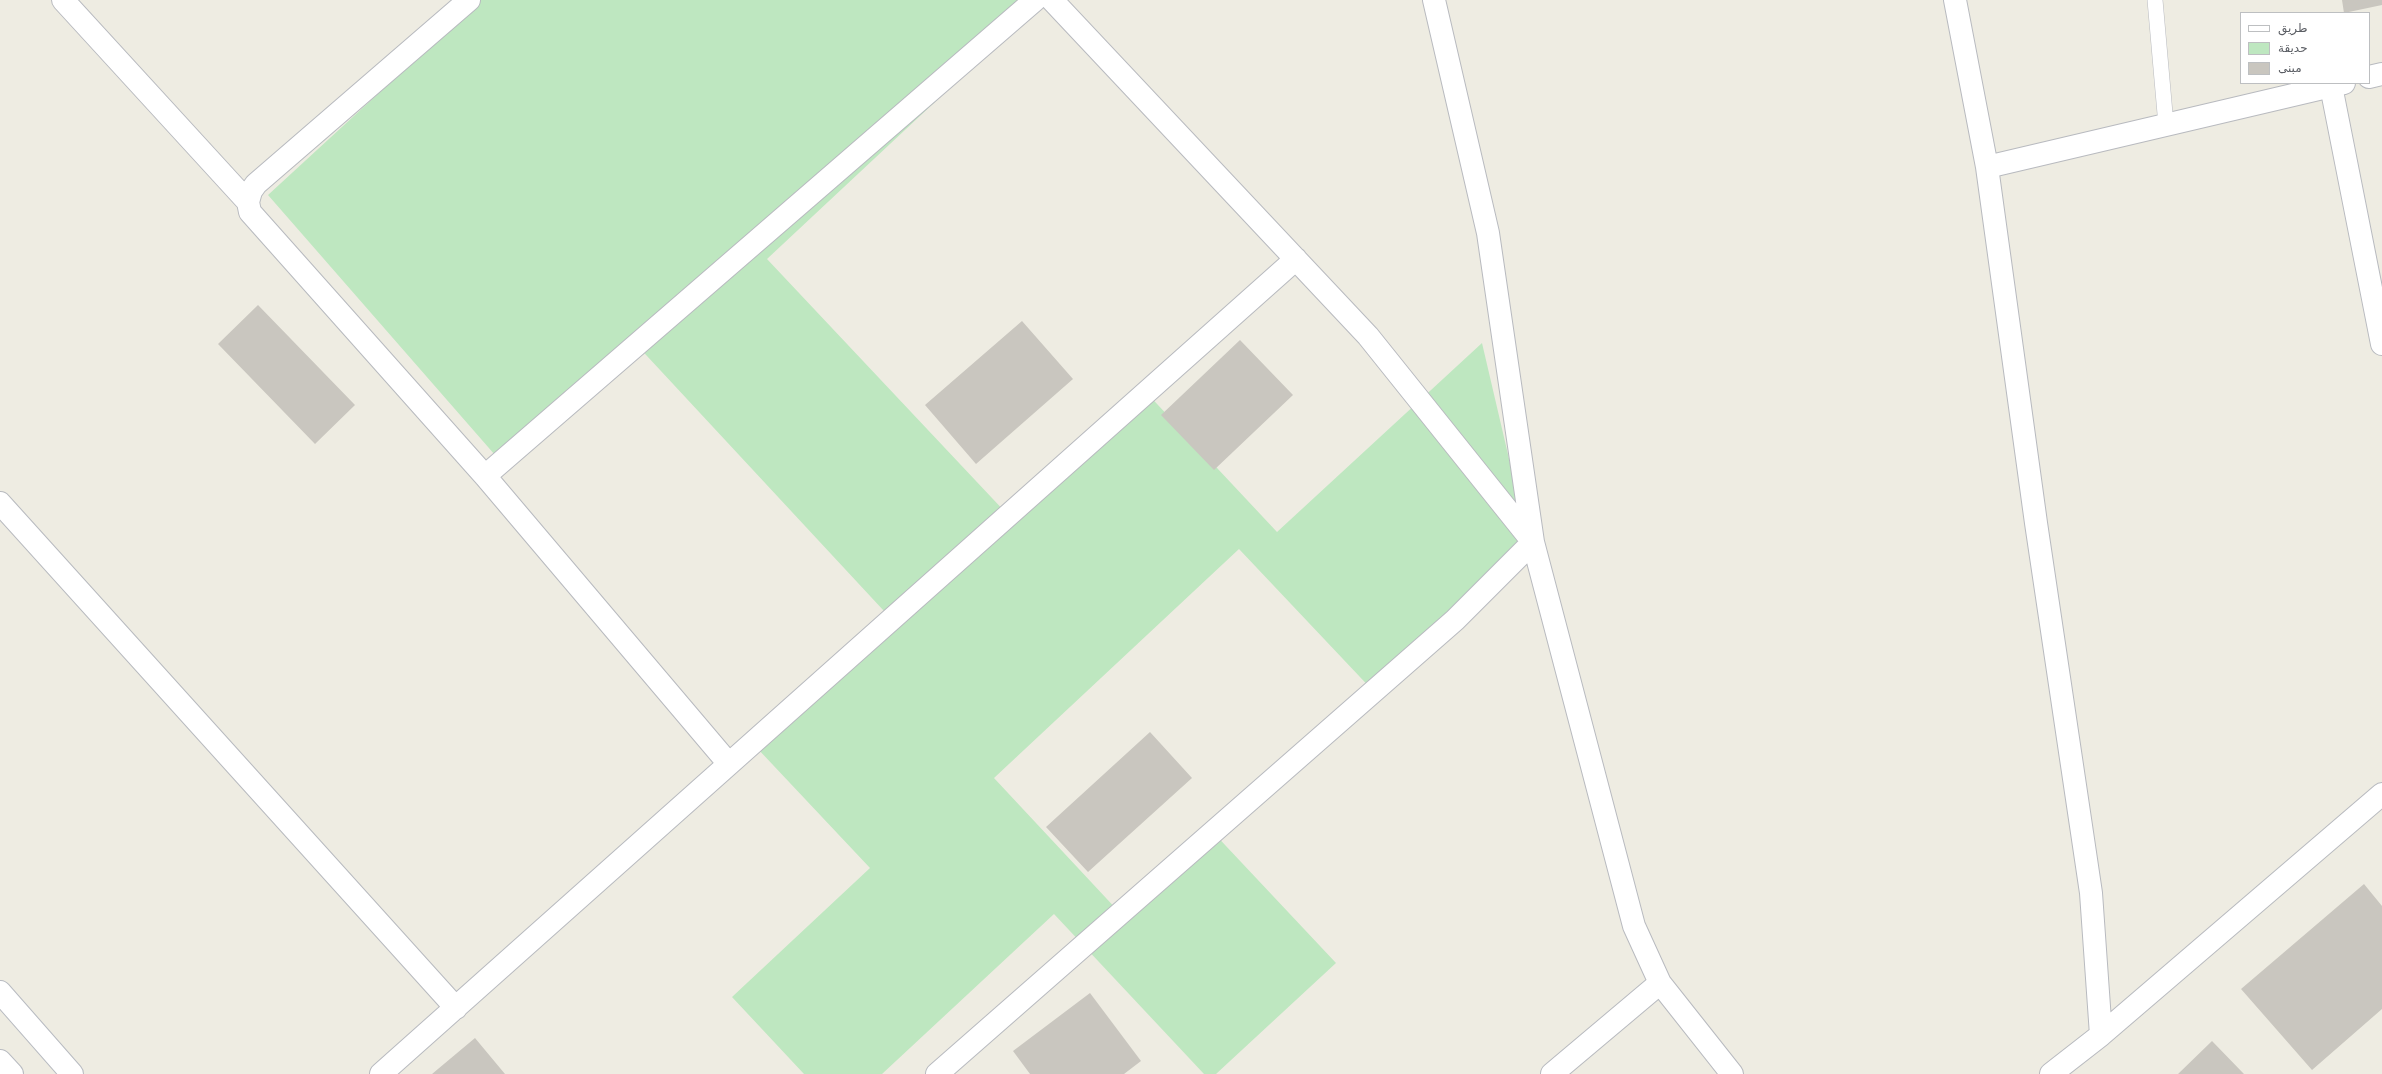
<!DOCTYPE html>
<meta charset="utf-8">
<style>
body{margin:0}
#map{position:relative;width:2382px;height:1074px;overflow:hidden;background:#eeece2;font-family:"DejaVu Sans",Vazirmatn,sans-serif}
canvas{display:block}
.legend{position:absolute;left:2240px;top:12px;width:130px;height:72px;box-sizing:border-box;background:#fff;border:1px solid #bdbfc1;margin:0;padding:5px 7px;list-style:none;font-size:12px;color:#5b5e64}
.legend li{display:flex;align-items:center;gap:8px;height:20px}
.legend b{width:20px;border:1px solid #bdbfc1}
</style>
<div id="map">
<canvas width="2382" height="1074"></canvas>
<ul class="legend">
<li><b style="height:5px;background:#fff"></b>طريق</li>
<li><b style="height:11px;background:#bee7c0"></b>حديقة</li>
<li><b style="height:11px;background:#c9c6bf"></b>مبنى</li>
</ul>
</div>
<script>
const ctx = document.querySelector('canvas').getContext('2d');
ctx.lineJoin = 'round';
function fill(path, color) { ctx.fillStyle = color; ctx.fill(path, 'evenodd'); }
const shape = rows => new Path2D(rows.map(r => 'M' + r).join(''));
function stroke(path, color, width, dash) { ctx.strokeStyle = color; ctx.lineWidth = width; ctx.lineCap = dash ? 'butt' : 'round'; ctx.setLineDash(dash || []); ctx.stroke(path); }
const green = shape([
 [480,0,1044,0,767,259,1008,515,1143,389,1277,532,1482,343,1531,553,1377,695,1239,549,994,778,1120,913,1210,829,1336,963,1216,1074,1204,1074,1054,914,882,1074,804,1074,732,997,870,868,757,748,897,625,634,342,502,463,268,195]
]);
const building = shape([
 [2342,0,2382,0,2382,5,2344,13],
 [258,305,355,405,315,444,218,344],
 [1022,321,1073,379,976,464,925,405],
 [1240,340,1293,395,1214,470,1161,415],
 [1150,732,1192,778,1088,872,1046,827],
 [2364,884,2382,906,2382,1009,2312,1070,2241,989],
 [1090,993,1141,1061,1124,1074,1030,1074,1013,1051],
 [475,1038,505,1074,432,1074],
 [2212,1041,2244,1074,2178,1074]
]);
const lane = shape([
 [2155,0,2166,125]
]);
const street = shape([
 [63,0,248,202],
 [469,0,256,184,251,191,248,202,250,212,485,476,729,764],
 [1434,0,1488,233,1533,542,1634,926,1660,983,1732,1074],
 [1955,0,1987,167,2036,523,2091,893,2101,1035],
 [2369,77,2382,74],
 [2331,86,2382,344],
 [1987,167,2344,83],
 [485,476,1035,0],
 [0,503,456,1008],
 [381,1074,1296,259],
 [937,1074,1455,620,1533,542,1368,336,1052,0],
 [1552,1074,1660,983],
 [2051,1074,2101,1035,2382,794]
]);
const secondary = shape([
 [0,992,72,1074],
 [0,1061,12,1074]
]);
fill(green, '#bee7c0');
fill(building, '#c9c6bf');
stroke(lane, '#b8babf', 16);
stroke(street, '#b8babf', 24);
stroke(secondary, '#b8bbc1', 24);
stroke(lane, '#fff', 15);
stroke(street, '#fff', 22);
stroke(secondary, '#fff', 22);
</script>
